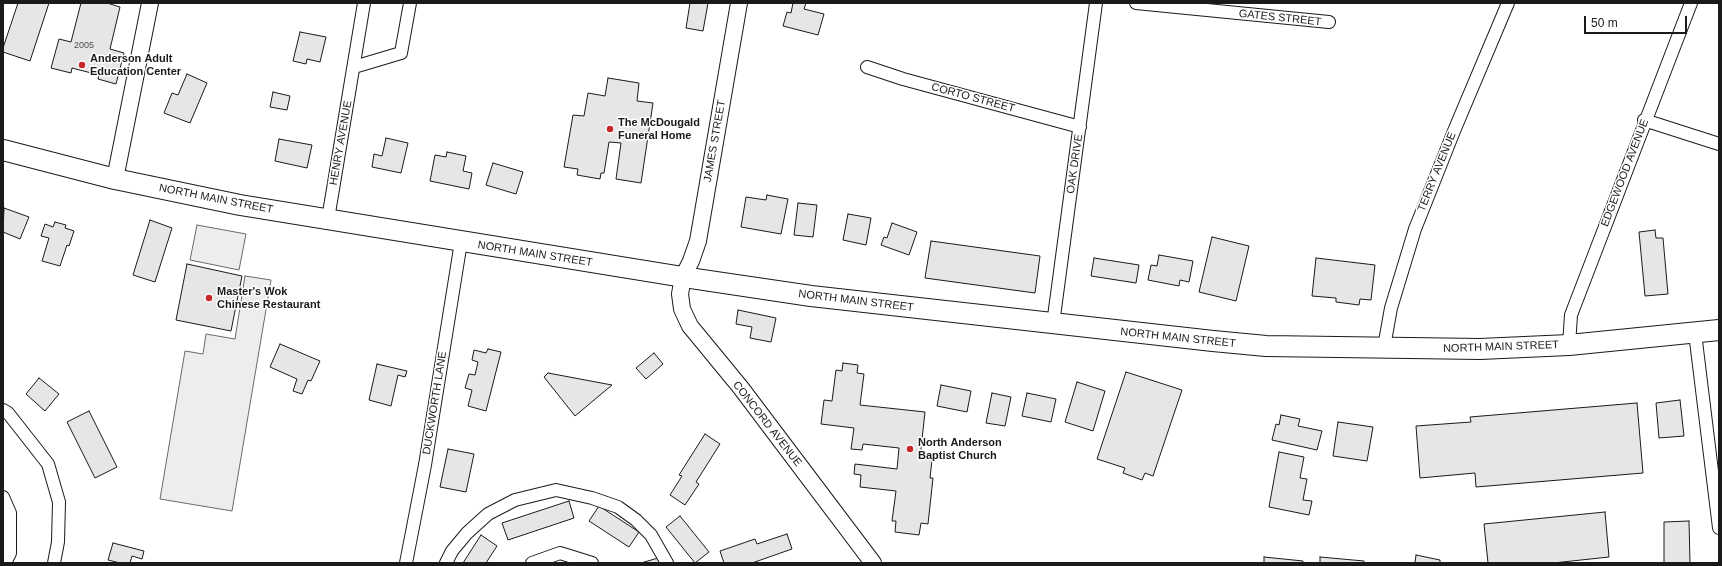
<!DOCTYPE html>
<style>
body{margin:0}
#map{position:relative;width:1722px;height:566px;overflow:hidden;background:#fff;font-family:Arial,sans-serif}
canvas{display:block}
.frame{position:absolute;inset:0;border:4px solid #1a1a1a;pointer-events:none}
.scale{position:absolute;left:1584px;top:16px;width:103px;height:18px;box-sizing:border-box;border:2px solid #1a1a1a;border-top:0;padding-left:5px;font-size:12px;line-height:14px;white-space:nowrap;color:#1a1a1a;-webkit-text-stroke:3px #fff;paint-order:stroke}
</style>
<div id="map">
<canvas width="1722" height="566"></canvas>
<div class="frame"></div>
<div class="scale">50 m</div>
</div>
<script>
const ctx = document.querySelector('canvas').getContext('2d');
ctx.lineJoin = 'round';
function fill(path, color) { ctx.fillStyle = color; ctx.fill(path, 'evenodd'); }
const shape = rows => new Path2D(rows.map(r => 'M' + r).join(''));
function stroke(path, color, width, dash) { ctx.strokeStyle = color; ctx.lineWidth = width; ctx.lineCap = dash ? 'butt' : 'round'; ctx.setLineDash(dash || []); ctx.stroke(path); }
function drawText(font, color, halo, rows, align = 'center') {
  ctx.font = font + ' Arial,sans-serif'; ctx.lineWidth = 3; ctx.setLineDash([]); ctx.textBaseline = 'middle'; ctx.strokeStyle = halo; ctx.fillStyle = color; for (const [text, x, y, turn = 0] of rows) {
    ctx.save(); ctx.translate(x, y); ctx.rotate((+turn || 0) * Math.PI / 180); ctx.textAlign = isNaN(turn) ? turn : align; if (halo) ctx.strokeText(text, 0, 0); ctx.fillText(text, 0, 0); ctx.restore();
  }
}
const parking = shape([
 [197,225,246,234,239,270,190,260,197,225],
 [245,276,271,280,232,511,160,499,185,351,203,354,206,334,235,339,245,276]
]);
const building = shape([
 [18,3,49,3,30,61,3,52,3,48,18,3],
 [81,3,107,3,120,7,110,49,124,53,116,84,98,79,99,75,72,68,71,73,51,68,59,39,71,42,81,3],
 [690,3,708,3,703,31,686,28,690,3],
 [793,3,806,3,804,9,824,14,818,35,783,26,787,12,791,13,793,3],
 [300,32,326,37,320,62,307,59,306,64,293,61,300,32],
 [187,74,207,83,190,123,164,113,172,93,178,95,187,74],
 [608,78,639,83,637,101,653,103,641,183,616,179,621,143,609,142,604,173,601,173,600,179,577,175,578,169,564,167,573,115,584,116,588,93,605,96,608,78],
 [273,92,290,96,287,110,270,107,273,92],
 [386,138,408,143,401,173,372,167,374,154,382,156,386,138],
 [279,139,312,145,307,168,275,161,279,139],
 [447,152,466,156,463,171,472,173,469,189,430,181,435,155,446,157,447,152],
 [493,163,523,172,516,194,486,185,493,163],
 [767,195,788,199,781,234,741,227,746,197,766,200,767,195],
 [798,203,817,205,813,237,794,235,798,203],
 [4,208,29,217,20,239,3,232,4,208],
 [848,214,871,218,866,245,843,240,848,214],
 [150,220,172,228,155,282,133,275,150,220],
 [55,222,66,225,65,228,74,231,69,246,67,245,60,266,42,261,49,238,41,236,45,224,53,227,55,222],
 [892,223,917,232,909,255,881,245,884,237,887,238,892,223],
 [1655,230,1656,238,1663,238,1668,294,1645,296,1639,232,1655,230],
 [1212,237,1249,246,1236,301,1199,292,1212,237],
 [931,241,1040,256,1035,293,925,278,931,241],
 [1159,255,1193,261,1189,282,1180,280,1179,286,1148,280,1151,265,1157,266,1159,255],
 [1094,258,1139,265,1136,283,1091,276,1094,258],
 [1316,258,1375,265,1371,300,1360,299,1359,305,1336,302,1336,298,1312,296,1316,258],
 [187,264,242,276,231,331,176,320,187,264],
 [738,310,776,318,771,342,750,338,752,327,736,324,738,310],
 [280,344,320,361,311,381,308,380,302,394,293,391,297,379,270,367,280,344],
 [488,349,501,352,486,411,468,406,472,390,465,388,469,374,475,375,478,362,472,360,474,350,486,353,488,349],
 [654,353,663,364,646,379,636,368,654,353],
 [843,363,858,365,857,373,864,374,860,405,925,412,920,458,932,460,930,478,933,478,928,524,921,523,919,535,895,532,896,521,892,521,896,491,860,487,861,475,854,474,855,464,897,469,899,448,863,444,862,450,851,449,854,428,821,424,824,400,832,401,836,370,842,371,843,363],
 [377,364,407,371,405,377,398,375,391,406,369,400,377,364],
 [1126,372,1182,390,1153,476,1145,473,1142,480,1123,473,1125,468,1097,459,1126,372],
 [548,373,612,385,575,416,544,377,548,373],
 [39,378,59,394,45,411,26,394,39,378],
 [1077,382,1105,391,1093,431,1065,422,1077,382],
 [941,385,971,391,967,412,937,406,941,385],
 [992,393,1011,397,1005,426,986,423,992,393],
 [1027,393,1056,399,1051,422,1022,416,1027,393],
 [1680,400,1684,436,1659,438,1656,403,1680,400],
 [1637,403,1643,473,1476,487,1475,473,1420,478,1416,426,1471,422,1470,417,1637,403],
 [89,411,117,467,95,478,67,422,89,411],
 [1281,415,1300,419,1298,426,1322,431,1317,450,1272,440,1276,424,1279,425,1281,415],
 [1338,422,1373,427,1367,461,1333,456,1338,422],
 [705,434,720,444,696,482,699,484,685,505,670,495,682,476,679,475,705,434],
 [448,449,474,454,466,492,440,487,448,449],
 [1279,452,1304,457,1300,478,1307,479,1303,500,1312,501,1309,515,1269,507,1279,452],
 [569,501,574,518,508,540,502,523,569,501],
 [599,506,639,532,629,547,589,521,599,506],
 [1605,512,1609,557,1553,563,1488,563,1484,524,1605,512],
 [680,516,709,552,695,563,666,527,680,516],
 [1689,521,1690,563,1664,563,1664,522,1689,521],
 [787,534,792,549,752,563,724,563,720,551,755,539,757,544,787,534],
 [481,535,497,546,486,563,463,563,481,535],
 [113,543,144,551,142,559,132,556,130,563,120,563,108,560,113,543],
 [1416,555,1440,560,1440,563,1415,563,1416,555],
 [1264,557,1303,561,1303,563,1264,563,1264,557],
 [1320,557,1364,561,1364,563,1320,563,1320,557],
 [658,558,659,563,641,563,658,558]
]);
const minor = shape([
 [1136,3,1329,22],
 [354,67,401,53,410,3],
 [867,67,903,79,1080,127],
 [1644,120,1719,144],
 [328,219,364,3],
 [1053,324,1096,3],
 [1695,333,1719,528],
 [1569,345,1571,315,1691,3],
 [1384,347,1391,308,1415,229,1454,131,1508,3],
 [3,410,8,413,48,464,59,502,58,542,54,563],
 [3,497,10,513,10,553,5,563],
 [406,563,425,465,461,242],
 [446,563,452,551,467,533,488,514,515,500,556,490,592,498,618,507,636,520,651,535,667,563],
 [532,563,560,553,592,563]
]);
const tertiary = shape([
 [739,3,698,241,691,261,683,277,680,294,682,309,690,326,741,388,873,563],
 [115,179,150,3]
]);
const primary = shape([
 [3,150,115,179,240,205,683,277,811,296,1213,341,1266,346,1480,349,1569,345,1719,330]
]);
const markers = [
 [82,65,4,"#c62828"],
 [610,129,4,"#c62828"],
 [209,298,4,"#c62828"],
 [910,449,4,"#c62828"]
];
const numberNames = [
 ["2005",84,46]
];
const streetNames = [
 ["GATES STREET",1280,18,6],
 ["CORTO STREET",973,98,15],
 ["JAMES STREET",715,141,-80],
 ["HENRY AVENUE",341,143,-80],
 ["OAK DRIVE",1075,164,-82],
 ["TERRY AVENUE",1437,172,-68],
 ["EDGEWOOD AVENUE",1625,173,-69],
 ["NORTH MAIN STREET",216,199,11],
 ["NORTH MAIN STREET",535,254,9],
 ["NORTH MAIN STREET",856,301,7],
 ["NORTH MAIN STREET",1178,338,6],
 ["NORTH MAIN STREET",1501,347,-2],
 ["DUCKWORTH LANE",435,403,-81],
 ["CONCORD AVENUE",767,424,52]
];
const poiNames = [
 ["Anderson Adult",90,59],
 ["Education Center",90,72],
 ["The McDougald",618,123],
 ["Funeral Home",618,136],
 ["Master's Wok",217,292],
 ["Chinese Restaurant",217,305],
 ["North Anderson",918,443],
 ["Baptist Church",918,456]
];
fill(parking, '#ededed');
stroke(parking, '#6a6a6a', 1);
fill(building, '#e6e6e6');
stroke(building, '#1a1a1a', 1);
stroke(minor, '#1a1a1a', 14);
stroke(tertiary, '#1a1a1a', 18);
stroke(primary, '#1a1a1a', 22);
stroke(minor, '#fff', 12);
stroke(tertiary, '#fff', 16);
stroke(primary, '#fff', 20);
for (const [x, y, r, color] of markers) { const dot = new Path2D(); dot.arc(x, y, r, 0, 2 * Math.PI); ctx.fillStyle = color; ctx.fill(dot); stroke(dot, '#fff', 1.5); }
drawText('9px', '#4d4d4d', null, numberNames);
drawText('11px', '#1a1a1a', '#fff', streetNames);
drawText('bold 11px', '#1a1a1a', '#fff', poiNames, 'left');
</script>
